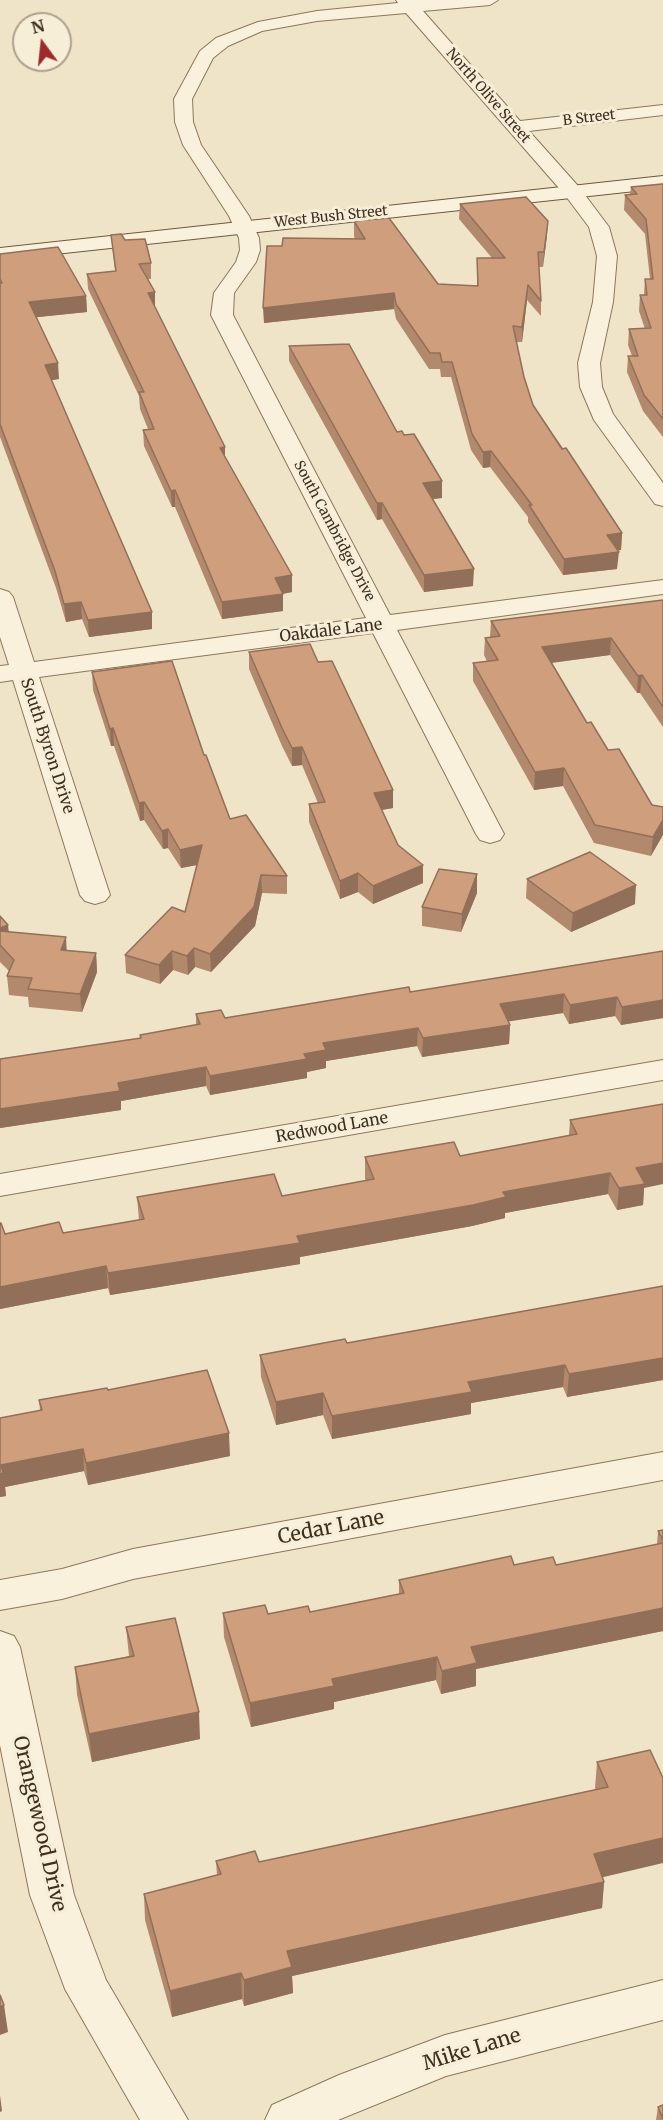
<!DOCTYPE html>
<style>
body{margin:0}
#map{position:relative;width:663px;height:2120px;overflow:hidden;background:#f0e4c8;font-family:Merriweather,serif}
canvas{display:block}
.north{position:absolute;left:12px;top:12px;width:60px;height:60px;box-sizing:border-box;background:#f7eed8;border:2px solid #ada18e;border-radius:50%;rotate:345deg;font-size:16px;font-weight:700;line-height:24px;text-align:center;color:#3d2e20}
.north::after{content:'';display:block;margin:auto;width:21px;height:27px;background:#9e2a2b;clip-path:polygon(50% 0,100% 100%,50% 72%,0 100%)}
</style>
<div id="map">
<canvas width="663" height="2120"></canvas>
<div class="north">N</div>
</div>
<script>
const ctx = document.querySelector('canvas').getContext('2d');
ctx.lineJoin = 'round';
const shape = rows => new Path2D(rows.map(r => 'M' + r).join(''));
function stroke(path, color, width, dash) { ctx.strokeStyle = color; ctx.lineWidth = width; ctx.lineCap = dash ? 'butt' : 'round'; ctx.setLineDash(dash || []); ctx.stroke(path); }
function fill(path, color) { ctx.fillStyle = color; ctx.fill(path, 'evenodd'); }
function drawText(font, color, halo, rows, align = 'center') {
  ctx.font = font + ' Merriweather,serif'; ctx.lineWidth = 6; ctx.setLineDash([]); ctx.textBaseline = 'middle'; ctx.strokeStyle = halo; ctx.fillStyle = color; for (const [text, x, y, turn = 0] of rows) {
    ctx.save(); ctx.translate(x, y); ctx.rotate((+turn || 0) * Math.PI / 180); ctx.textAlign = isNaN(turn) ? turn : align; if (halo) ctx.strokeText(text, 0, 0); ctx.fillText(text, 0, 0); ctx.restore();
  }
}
const street = shape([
 [396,0,498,0,490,5,423,11,520,121,663,105,663,115,529,131,579,187,609,227,617,256,613,302,600,363,602,387,613,414,663,483,663,506,655,504,594,420,580,387,578,363,593,302,597,256,589,227,565,195,406,13,317,21,262,31,228,46,213,58,192,99,193,122,201,145,249,216,259,238,260,250,256,262,234,293,233,315,390,615,663,580,663,594,397,630,504,834,500,840,490,843,480,840,476,834,373,633,39,677,110,895,105,901,95,904,85,901,80,895,13,680,0,682,0,666,9,665,0,637,0,589,9,592,13,597,34,662,366,618,211,315,214,293,236,262,240,250,239,238,229,216,183,145,175,122,174,99,200,51,216,38,258,22,317,11,398,3,396,0],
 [663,1060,663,1080,0,1196,0,1174,663,1060],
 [663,1452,663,1480,133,1579,62,1599,0,1610,0,1580,62,1569,133,1549,663,1452],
 [0,1631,14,1636,20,1647,74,1895,106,1980,188,2120,140,2120,65,1989,30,1895,0,1745,0,1631],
 [663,1980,663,2020,446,2076,338,2120,265,2120,272,2105,339,2075,445,2035,663,1980]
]);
const secondary = shape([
 [663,176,663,188,0,260,0,248,663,176]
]);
const wall = shape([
 [663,184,663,437,643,411,627,372,628,356,632,356,628,345,629,329,645,329,639,311,640,295,644,295,645,279,650,279,645,234,624,210,625,195,630,195,631,187],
 [460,204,547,235,543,267,539,267,541,301,541,316,527,300,522,342,516,342,524,377,533,405,622,533,621,550,617,550,617,569,563,575,528,522,528,517,490,467,483,468,471,450,451,377,441,377,440,369,429,369,396,319,394,309,264,323,282,246,355,239,354,236,354,221,438,284,477,286,477,258,492,258,459,219],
 [111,235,125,240,151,263,151,279,147,279,155,307,225,456,292,592,283,594,283,611,222,619,175,507,172,507,144,446,143,430,148,429,140,409,139,396,88,289,87,274,115,271],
 [0,254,86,296,87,312,36,317,59,379,51,380,152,612,152,629,89,637,82,619,66,622,56,588,0,437],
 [289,346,397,432,442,498,432,499,473,586,424,592,382,519,377,520,289,361],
 [663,600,663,727,640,693,637,693,610,655,552,663,587,723,608,750,652,805,663,807,651,856,594,843,563,786,534,790,473,681,473,663,487,661,484,655,485,638,490,637,491,621],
 [249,652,318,662,393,808,382,810,398,845,423,883,373,904,358,892,340,899,309,822,309,804,318,803,302,765,292,766,282,746,249,669],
 [92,672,204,755,230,819,287,876,287,894,262,893,255,926,211,972,195,967,188,975,173,970,160,984,126,973,125,955,185,912,197,865,181,868,168,848,163,849,144,820,140,821,114,746,111,746,93,690],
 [527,879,635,904,571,932,526,898],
 [477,893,461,932,422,926,422,907],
 [0,916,9,932,66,950,96,953,97,972,82,1012,29,1007,28,997,9,995,7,976,9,971,0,962],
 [663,951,663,1018,621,1025,615,1016,569,1024,563,1013,508,1021,510,1025,509,1044,422,1057,417,1046,326,1061,326,1068,307,1072,307,1078,210,1095,206,1086,121,1101,121,1110,0,1128,0,1059,140,1038,140,1035,196,1025,196,1014,225,1018,410,992],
 [570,1120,644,1188,643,1205,617,1210,608,1194,505,1213,505,1218,472,1226,300,1257,300,1264,110,1295,108,1288,0,1309,0,1223,5,1234,63,1233,139,1220,137,1197,282,1196,366,1181,365,1179,365,1157,460,1156,569,1135],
 [663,1286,663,1380,567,1397,563,1387,471,1403,471,1414,332,1439,323,1415,276,1425,261,1377,260,1355,347,1343],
 [108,1390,230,1456,88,1485,84,1471,5,1487,6,1496,0,1497,40,1410,39,1400],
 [663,1530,663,1631,476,1669,476,1686,441,1694,436,1680,334,1702,334,1709,251,1727,224,1637,223,1613,268,1614,310,1612,399,1594,399,1580,514,1565,556,1565,657,1545,658,1531],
 [126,1627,200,1739,92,1762,77,1695,75,1667,129,1656],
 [650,1750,603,1878,604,1882,602,1908,292,1976,293,1993,244,2006,242,1999,172,2017,145,1920,144,1894,217,1875,216,1861,259,1862,596,1790,595,1788,597,1762],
 [658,2107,663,2120,656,2120]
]);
const shadedWall = shape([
 [548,221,547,235,543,267,544,252],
 [528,285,527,300,522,342,522,327],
 [155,292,155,307,148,293],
 [394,293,394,309,264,323,263,308],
 [86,296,87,312,30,318,29,302],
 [58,363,59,379,46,381,45,365],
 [225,447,225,464,220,448],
 [491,451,490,467,483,468,483,452],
 [442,481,442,498,423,500,423,483],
 [175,490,175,507,172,507,171,491],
 [377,503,382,503,382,519,377,520],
 [622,533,621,550,606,552,607,535],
 [619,552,617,569,563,575,564,559],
 [474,569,473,586,424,592,424,575],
 [292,575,292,592,275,595,275,578],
 [283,594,283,611,222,619,222,602],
 [81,602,82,619,66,622,64,604],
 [152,612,152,629,89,637,88,620],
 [611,638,610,655,541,664,542,647],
 [642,675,640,693,637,693,638,676],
 [113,728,114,746,111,746,110,729],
 [302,747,302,765,292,766,292,748],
 [564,768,563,786,534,790,535,772],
 [393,790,393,808,374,811,374,793],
 [144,802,144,820,140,821,139,803],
 [663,820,663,835,651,856,653,837],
 [168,829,168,848,163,849,162,831],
 [202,845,202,864,181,868,180,850],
 [423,865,423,883,373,904,373,886],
 [358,873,358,892,340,899,340,881],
 [477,874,477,893,461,932,462,914],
 [261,875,262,893,255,926,211,972,210,954],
 [636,885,635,904,571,932,573,913],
 [8,925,10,943,0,945,0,928],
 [66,937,67,956,61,950],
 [194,948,195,967,188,975,187,956],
 [172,951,173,970,160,984,159,965],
 [96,953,97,972,82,1012,80,994],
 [564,994,563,1013,499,1023,500,1004],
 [617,997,615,1016,569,1024,570,1005],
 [663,1000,663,1018,621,1025,622,1007],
 [510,1025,509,1044,422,1057,423,1038],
 [418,1028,417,1046,326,1061,326,1068,307,1072,307,1078,210,1095,210,1076,304,1054,323,1043],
 [206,1067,206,1086,121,1101,121,1110,0,1128,0,1109,118,1083],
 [663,1163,663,1184,644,1188,643,1205,617,1210,619,1188,636,1168],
 [610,1173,608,1194,505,1213,505,1218,472,1226,300,1257,300,1264,110,1295,108,1273,297,1236,503,1192],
 [106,1266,108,1288,0,1309,0,1287],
 [663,1358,663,1380,567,1397,569,1374],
 [565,1365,563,1387,471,1403,471,1414,332,1439,332,1416,468,1382],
 [323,1393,323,1415,276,1425,276,1402],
 [229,1433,230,1456,88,1485,86,1463],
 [83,1449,84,1471,5,1487,6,1496,0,1497,0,1474,1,1465],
 [663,1608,663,1631,476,1669,476,1686,441,1694,442,1671,471,1647],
 [437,1657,436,1680,334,1702,334,1709,251,1727,250,1703,332,1679],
 [199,1712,200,1739,92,1762,89,1734],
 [663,1838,663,1863,591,1880,594,1854],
 [604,1882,602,1908,292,1976,293,1993,244,2006,244,1980,287,1951],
 [241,1973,242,1999,172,2017,170,1991],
 [4,2005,8,2032,0,2035,0,2007],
 [0,2095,2,2111,0,2112]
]);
const building = shape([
 [662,184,663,184,663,419,644,395,628,356,638,356,629,329,651,328,640,295,647,295,645,279,653,279,646,219,625,195,637,194,631,187,662,184],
 [526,197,548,221,544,252,538,252,541,301,528,285,522,327,513,326,524,377,533,405,562,449,566,448,622,533,607,535,619,552,564,559,529,505,532,505,491,451,483,452,472,434,452,362,442,362,440,353,430,353,396,304,394,293,263,308,267,246,282,246,283,238,365,239,354,221,389,218,438,284,478,286,477,258,505,258,460,204,526,197],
 [121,234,125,240,145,239,151,263,139,264,155,292,148,293,225,447,220,448,292,575,275,578,283,594,222,602,175,490,171,491,143,430,154,429,139,392,144,392,87,274,116,271,111,235,121,234],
 [58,247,86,296,29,302,58,363,45,365,152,612,88,620,81,602,64,604,55,571,0,424,0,283,2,283,0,279,0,254,58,247],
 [349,344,397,432,402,431,404,435,414,434,442,481,423,483,474,569,424,575,382,503,377,503,289,346,349,344],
 [663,600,663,707,642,675,638,676,611,638,542,647,587,723,591,722,608,750,619,749,652,805,663,807,663,820,653,837,595,825,564,768,535,772,473,663,498,660,485,638,500,636,491,621,663,600],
 [310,644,318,662,332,661,393,790,374,793,398,845,423,865,373,886,358,873,340,881,309,804,325,802,302,747,292,748,282,728,249,652,310,644],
 [172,661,204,755,206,755,230,819,246,815,287,876,261,875,254,907,210,954,194,948,187,956,172,951,159,965,125,955,172,907,185,912,202,845,180,850,168,829,162,831,144,802,139,803,113,728,110,729,92,672,172,661],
 [590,852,636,885,573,913,527,879,590,852],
 [439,869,477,874,462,914,422,907,439,869],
 [0,916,8,925,0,928,0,916],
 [0,931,66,937,61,950,96,953,80,994,28,989,32,978,7,976,14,960,0,945,0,931],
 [663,951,663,1000,622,1007,617,997,570,1005,564,994,500,1004,510,1025,423,1038,418,1028,323,1043,326,1050,304,1054,307,1059,210,1076,206,1067,118,1083,120,1091,0,1109,0,1059,141,1038,140,1035,200,1024,196,1014,221,1010,225,1018,409,987,410,992,663,951],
 [663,1104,663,1163,636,1168,645,1184,619,1188,610,1173,503,1192,506,1197,473,1205,297,1236,300,1243,108,1273,106,1266,0,1287,0,1223,1,1223,5,1234,59,1222,63,1233,144,1219,137,1197,274,1174,282,1196,374,1179,365,1157,454,1142,460,1156,577,1134,570,1120,663,1104],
 [663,1286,663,1358,569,1374,565,1365,468,1382,472,1392,332,1416,323,1393,276,1402,260,1355,345,1339,347,1343,663,1286],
 [207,1370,229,1433,86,1463,83,1449,1,1465,3,1473,0,1474,0,1418,42,1410,39,1400,107,1388,108,1390,207,1370],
 [663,1530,663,1540,658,1531,663,1530],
 [663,1543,663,1608,471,1647,477,1663,442,1671,437,1657,332,1679,334,1686,250,1703,223,1613,265,1605,268,1614,308,1606,310,1612,404,1593,399,1580,511,1556,514,1565,553,1557,556,1565,663,1543],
 [175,1618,199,1712,89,1734,75,1667,134,1656,126,1627,175,1618],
 [650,1750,663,1778,663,1838,594,1854,604,1882,287,1951,292,1967,244,1980,241,1973,170,1991,144,1894,221,1874,216,1861,255,1851,259,1862,608,1787,597,1762,650,1750],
 [0,1995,4,2005,0,2007,0,1995],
 [663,2105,663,2119,658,2107,663,2105]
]);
const farStreetnames = [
 ["North Olive Street",488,96,49],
 ["B Street",589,118,-7],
 ["West Bush Street",331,217,-6],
 ["South Cambridge Drive",334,531,62]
];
const streetNames = [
 ["Oakdale Lane",331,631,-7],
 ["South Byron Drive",47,746,72],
 ["Redwood Lane",332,1128,-10]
];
const nearStreetnames = [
 ["Cedar Lane",331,1528,-11],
 ["Orangewood Drive",39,1824,77],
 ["Mike Lane",472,2050,-17]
];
stroke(street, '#8d765c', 2);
stroke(secondary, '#6f573f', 2);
fill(street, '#faf1dc');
fill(secondary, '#faf1dc');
fill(wall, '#b2896c');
fill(shadedWall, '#916f58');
fill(building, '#cf9f7d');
stroke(building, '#916f58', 1.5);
drawText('14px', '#3d2e20', '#f7eed8', farStreetnames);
drawText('16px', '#3d2e20', '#f7eed8', streetNames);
drawText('20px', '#3d2e20', '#f7eed8', nearStreetnames);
</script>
